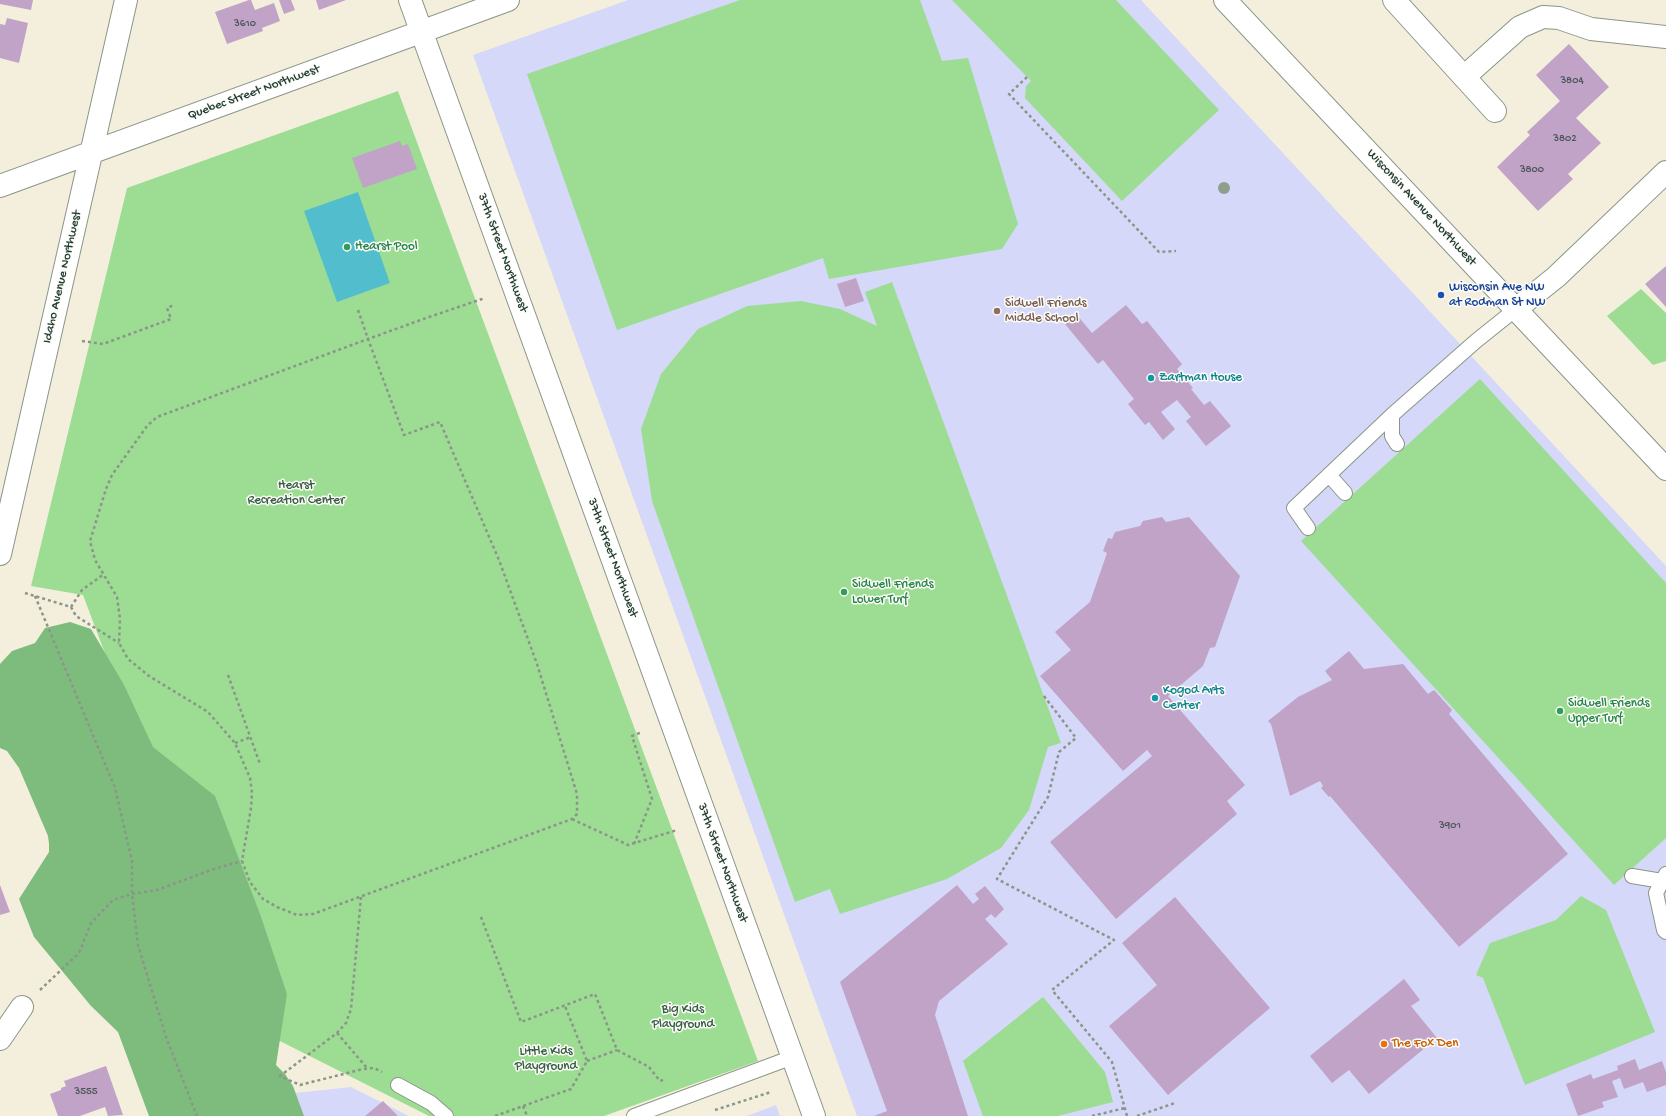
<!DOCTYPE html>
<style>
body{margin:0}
canvas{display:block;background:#f4efdd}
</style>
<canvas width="1666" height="1116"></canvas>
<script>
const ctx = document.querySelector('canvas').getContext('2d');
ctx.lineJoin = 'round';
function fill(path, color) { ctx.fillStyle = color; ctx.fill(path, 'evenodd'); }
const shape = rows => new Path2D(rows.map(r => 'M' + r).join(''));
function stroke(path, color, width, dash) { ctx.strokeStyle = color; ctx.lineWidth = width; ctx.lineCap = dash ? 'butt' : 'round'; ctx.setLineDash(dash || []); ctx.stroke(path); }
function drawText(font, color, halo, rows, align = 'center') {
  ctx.font = font + ' "Gochi Hand",sans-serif'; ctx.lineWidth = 3; ctx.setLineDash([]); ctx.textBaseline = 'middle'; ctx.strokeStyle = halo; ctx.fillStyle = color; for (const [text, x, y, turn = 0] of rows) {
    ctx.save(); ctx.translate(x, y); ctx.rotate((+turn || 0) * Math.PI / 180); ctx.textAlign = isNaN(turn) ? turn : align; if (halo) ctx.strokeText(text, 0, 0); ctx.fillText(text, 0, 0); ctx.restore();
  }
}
const built = shape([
 [628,0,1141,0,1666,566,1666,1116,857,1116,473,55],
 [351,1087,409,1116,294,1116,286,1094],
 [776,1105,780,1116,747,1116]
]);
const green = shape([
 [740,0,920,0,942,61,968,58,1018,224,1002,249,829,279,823,258,617,330,527,74],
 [952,0,1116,0,1219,110,1122,201,1025,98,1026,86,1031,81],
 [398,91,758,1061,604,1116,429,1116,242,1022,232,991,83,595,31,586,127,188],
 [892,282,1061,743,1048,747,1029,810,1001,848,947,879,840,914,830,889,795,902,652,501,641,429,661,374,698,329,747,306,801,301,840,309,877,326,865,292],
 [1641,289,1666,313,1666,361,1653,365,1607,316],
 [1480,379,1666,583,1666,838,1614,885,1301,541],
 [1581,896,1606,910,1655,1032,1525,1085,1483,978,1476,975,1490,943,1556,920],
 [1043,997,1105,1072,1113,1102,1058,1116,983,1116,963,1061]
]);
const forest = shape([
 [70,622,91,629,124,685,153,747,215,796,260,914,287,994,276,1065,285,1074,293,1086,304,1116,149,1116,118,1032,91,1006,34,937,19,899,49,852,49,844,48,836,19,768,7,751,0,748,0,664,12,651,35,643,45,628]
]);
const water = shape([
 [358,192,390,283,337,302,304,211]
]);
const building = shape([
 [0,0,33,0,31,10,0,4],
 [249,0,251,0,255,10,274,3,280,21,262,28,263,31,227,44,215,12],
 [279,0,291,0,295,10,284,14],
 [316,0,346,0,319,10],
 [7,18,28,23,19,63,0,58,0,24,5,25],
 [1569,44,1609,87,1576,118,1601,143,1568,174,1573,179,1538,211,1497,167,1530,135,1527,132,1560,101,1536,75],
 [400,141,402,146,408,144,417,169,363,188,352,158],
 [1666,266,1666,307,1645,284],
 [856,278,864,301,845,307,837,284],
 [1126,305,1142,324,1147,321,1182,364,1177,369,1193,388,1191,389,1204,405,1210,401,1231,426,1206,446,1186,421,1191,417,1177,400,1161,412,1175,429,1163,440,1149,422,1145,425,1128,404,1134,399,1103,360,1098,364,1065,324,1077,315,1092,333],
 [1162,517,1166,522,1189,517,1240,576,1215,647,1210,648,1203,666,1168,696,1245,785,1227,801,1237,814,1116,919,1050,842,1152,756,1147,750,1123,771,1040,676,1071,650,1055,632,1090,602,1107,553,1103,551,1108,538,1112,539,1115,532,1140,526,1143,521],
 [1349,651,1364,669,1403,664,1428,694,1434,690,1452,710,1449,714,1568,854,1459,947,1330,796,1329,797,1321,788,1323,786,1320,781,1290,796,1271,724,1268,721,1298,697,1332,680,1325,671],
 [0,885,10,912,0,915],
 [957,885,973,904,979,899,975,894,985,886,1004,909,995,918,991,914,985,919,1008,944,939,1001,935,1015,968,1116,874,1116,887,1111,840,982],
 [1175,897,1270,1008,1168,1095,1109,1026,1157,985,1122,943],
 [1404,979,1420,1000,1411,1006,1437,1038,1369,1094,1349,1070,1332,1083,1310,1056],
 [1635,1059,1639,1070,1662,1061,1666,1072,1666,1085,1647,1092,1643,1082,1624,1089,1620,1078,1612,1081,1618,1097,1602,1102,1604,1107,1578,1116,1566,1084,1591,1074,1593,1079,1618,1070,1617,1066],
 [106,1066,123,1115,108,1116,105,1107,80,1116,58,1116,50,1094,61,1090,61,1088,66,1086,64,1081],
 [383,1101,398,1116,365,1116]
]);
const path = shape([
 [1027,77,1009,94,1159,252,1176,251],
 [358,310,368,339,404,435,440,422,499,560,537,664,577,794,577,814,572,819,313,914,297,915,277,907,263,899,250,882,242,861,251,808,252,793,250,778,235,743,208,712,149,676,128,659,119,643,120,619,117,597,95,560,90,541,106,489,112,475,147,426,157,417,368,339,429,317,485,298],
 [82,341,103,344,171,319,167,308,174,305],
 [25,593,71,607,76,616,119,643],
 [35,596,115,788,132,861,132,894,138,945,166,1037,197,1116],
 [71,607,82,590,104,574],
 [228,675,260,764],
 [1044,696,1076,738,1059,752,1048,797,997,879,1114,940,1052,990,1112,1062,1127,1116],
 [235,743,251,737],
 [572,819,628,845,677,830],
 [634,844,652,799,632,736,642,732],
 [361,897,351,1009,346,1023,337,1033,280,1076,300,1085,363,1069,374,1068,382,1072],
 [481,917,521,1022,595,994,617,1050,649,1067,660,1081,663,1080],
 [40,990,79,953,91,923,113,900,132,894,157,890,214,869,242,861],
 [337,1033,367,1068],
 [587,1061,617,1050],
 [523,1106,527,1116],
 [715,1110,771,1092],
 [495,1116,571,1089,587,1061,565,1006],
 [1092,1116,1125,1108],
 [1137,1116,1175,1103]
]);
const service = shape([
 [1392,415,1392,436,1397,444],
 [1329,475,1345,493],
 [1308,528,1294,508,1392,415,1476,341,1516,309],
 [1666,874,1656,893,1664,930,1666,932],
 [1632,876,1662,881],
 [398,1085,431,1103,446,1116],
 [634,1116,793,1057]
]);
const minor = shape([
 [410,0,814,1116],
 [1394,0,1495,111],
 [1464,77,1520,27,1543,17,1559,18,1591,29,1666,37],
 [0,186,508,0],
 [1516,309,1556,277,1666,172],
 [0,554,126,0],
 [0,1039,22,1007]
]);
const primary = shape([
 [1225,0,1666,469]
]);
const trees = [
 [1224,188]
];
const markers = [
 [347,247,4,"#2e9e5b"],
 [1441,295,4,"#1a4fb4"],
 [997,311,4,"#8d6e63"],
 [1151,378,4,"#0f9aa8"],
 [844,592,4,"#2e9e5b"],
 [1155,698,4,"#0f9aa8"],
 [1560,711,4,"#2e9e5b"],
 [1384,1044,4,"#e8710a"]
];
const numberNames = [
 ["3610",245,24],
 ["3804",1572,81],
 ["3802",1565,139],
 ["3800",1532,170],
 ["3901",1450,826],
 ["3555",86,1092]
];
const streetNames = [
 ["Quebec Street Northwest",254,93,-20],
 ["Wisconsin Avenue Northwest",1421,208,47],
 ["37th Street Northwest",502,253,70],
 ["Idaho Avenue Northwest",63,277,-77],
 ["37th Street Northwest",612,558,70],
 ["37th Street Northwest",722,863,70]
];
const leisureNames = [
 ["Hearst Pool",355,247],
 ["Sidwell Friends",852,585],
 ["Lower Turf",852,600],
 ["Sidwell Friends",1568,704],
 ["Upper Turf",1568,719]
];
const transitNames = [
 ["Wisconsin Ave NW",1449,288],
 ["at Rodman St NW",1449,303]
];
const educationNames = [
 ["Sidwell Friends",1005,304],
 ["Middle School",1005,319]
];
const cultureNames = [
 ["Zartman House",1159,378],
 ["Kogod Arts",1163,691],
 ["Center",1163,706]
];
const parkNames = [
 ["Hearst",296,486],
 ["Recreation Center",296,501],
 ["Big Kids",683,1010],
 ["Playground",683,1025],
 ["Little Kids",546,1052],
 ["Playground",546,1067]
];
const foodNames = [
 ["The Fox Den",1392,1044]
];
fill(built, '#d5d8f9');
fill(green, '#9cdd93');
fill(forest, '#7dbc7d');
fill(water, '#52becd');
fill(building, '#c1a3c7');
stroke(service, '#8a9688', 16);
stroke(minor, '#8a9688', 24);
stroke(primary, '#8a9688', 24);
stroke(path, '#8a9688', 2.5, [3, 3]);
stroke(service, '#fff', 14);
stroke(minor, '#fff', 22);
stroke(primary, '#fff', 22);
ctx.fillStyle = '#8d9f8a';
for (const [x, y] of trees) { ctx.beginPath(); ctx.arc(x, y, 6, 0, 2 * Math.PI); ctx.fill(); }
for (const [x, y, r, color] of markers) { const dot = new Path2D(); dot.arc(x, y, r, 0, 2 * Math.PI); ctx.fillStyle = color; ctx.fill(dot); stroke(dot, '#fdfcf7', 1.5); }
drawText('11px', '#485659', null, numberNames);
drawText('13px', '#1f3d34', '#fdfcf7', streetNames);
drawText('13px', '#27864d', '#fdfcf7', leisureNames, 'left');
drawText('13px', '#164399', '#fdfcf7', transitNames, 'left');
drawText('13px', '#785e54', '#fdfcf7', educationNames, 'left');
drawText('13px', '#0d838f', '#fdfcf7', cultureNames, 'left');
drawText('13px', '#385d47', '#fdfcf7', parkNames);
drawText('13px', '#c56008', '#fdfcf7', foodNames, 'left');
</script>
